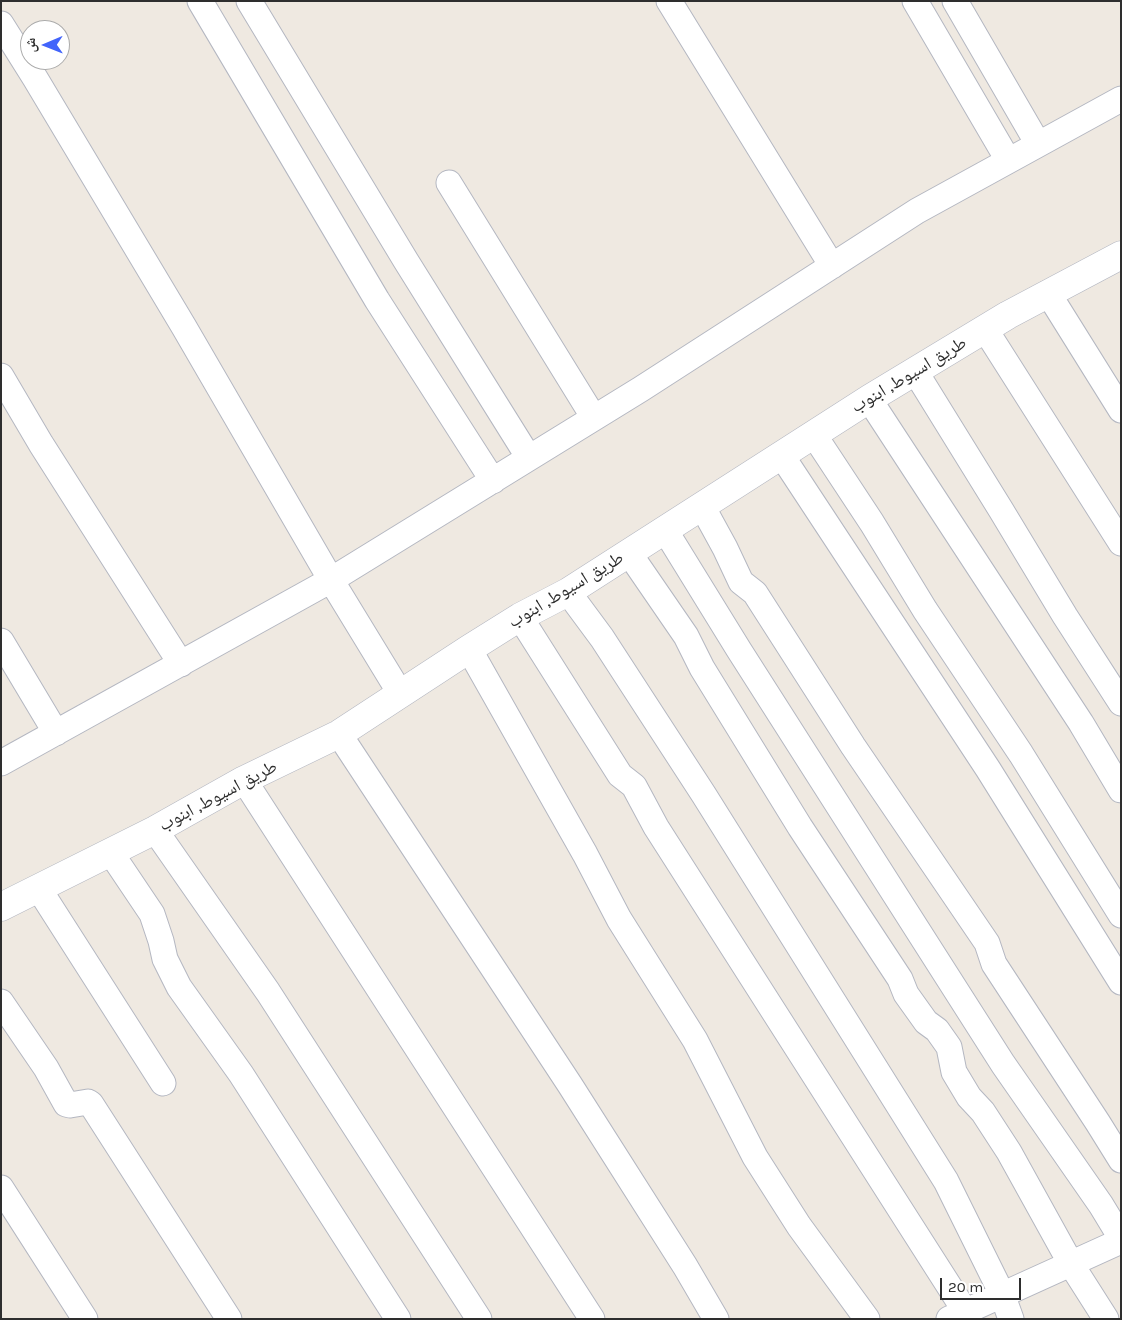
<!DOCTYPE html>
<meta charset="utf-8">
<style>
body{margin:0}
#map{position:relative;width:1122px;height:1320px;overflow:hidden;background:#efe9e1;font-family:Karla,"Noto Naskh Arabic",sans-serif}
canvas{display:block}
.frame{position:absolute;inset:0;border:2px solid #2e2e2e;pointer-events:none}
.north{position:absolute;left:20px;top:20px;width:50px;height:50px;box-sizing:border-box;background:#fff;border:1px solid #ababab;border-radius:50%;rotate:269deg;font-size:14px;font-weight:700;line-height:20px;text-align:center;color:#2e2e2e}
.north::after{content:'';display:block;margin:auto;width:18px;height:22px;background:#4264fb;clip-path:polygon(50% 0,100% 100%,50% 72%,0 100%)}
.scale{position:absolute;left:940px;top:1278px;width:81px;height:22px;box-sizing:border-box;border:2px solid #2e2e2e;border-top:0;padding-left:6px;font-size:15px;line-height:18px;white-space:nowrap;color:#2e2e2e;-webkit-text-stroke:4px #fff;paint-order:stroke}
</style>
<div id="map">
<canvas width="1122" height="1320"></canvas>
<div class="frame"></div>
<div class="north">ش</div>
<div class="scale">20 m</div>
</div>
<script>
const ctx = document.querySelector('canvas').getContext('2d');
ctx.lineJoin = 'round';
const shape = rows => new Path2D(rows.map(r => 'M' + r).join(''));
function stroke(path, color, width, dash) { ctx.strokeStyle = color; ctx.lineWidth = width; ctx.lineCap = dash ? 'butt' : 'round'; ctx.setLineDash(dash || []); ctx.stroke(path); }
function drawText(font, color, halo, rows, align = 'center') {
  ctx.font = font + ' Karla,"Noto Naskh Arabic",sans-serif'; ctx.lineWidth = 5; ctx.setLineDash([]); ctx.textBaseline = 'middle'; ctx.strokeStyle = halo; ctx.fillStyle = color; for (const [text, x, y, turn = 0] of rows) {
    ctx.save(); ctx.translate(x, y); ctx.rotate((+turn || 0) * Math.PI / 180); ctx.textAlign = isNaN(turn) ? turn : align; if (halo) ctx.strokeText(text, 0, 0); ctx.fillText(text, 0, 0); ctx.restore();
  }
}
const street = shape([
 [200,1,377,300,493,481],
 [249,1,406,261,529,458],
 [669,1,832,266],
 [915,1,1008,160],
 [955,1,1038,144],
 [1,24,35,78,184,327,331,580,400,693],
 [449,183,594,418],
 [1048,293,1121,410],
 [985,329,1121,543],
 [915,371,1001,510,1065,616,1121,703],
 [1,376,41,444,181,664],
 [869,399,1081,723,1121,790],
 [814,435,872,523,925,610,1021,754,1121,915],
 [782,456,988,769,1121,982],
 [702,506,725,548,741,582,755,593,853,746,987,943,994,964,1098,1123,1121,1160],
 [665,530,739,650,1003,1064,1101,1205,1121,1238],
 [629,553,686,636,702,668,800,827,900,979,906,994,926,1022,937,1030,949,1047,954,1072,969,1097,983,1112,1009,1152,1071,1264,1106,1319],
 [568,592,602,638,704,795,946,1181,1002,1294,1011,1319],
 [520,617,620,775,634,786,656,827,965,1311],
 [1,641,56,733],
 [469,649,585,854,619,919,695,1040,755,1157,799,1226,867,1319],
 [339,734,570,1085,685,1266,716,1319],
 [1,763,331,580,641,389,917,211,1121,99],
 [244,780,592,1319],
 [155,830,268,992,479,1319],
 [111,853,152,914,161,941,165,959,179,987,241,1074,398,1319],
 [39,889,163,1083],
 [1,1002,46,1068,66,1104,70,1105,88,1102,91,1104,229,1319],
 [1,1188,85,1319],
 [949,1319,1121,1241]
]);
const secondary = shape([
 [1,907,155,830,244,780,339,734,469,649,520,617,568,592,869,399,1008,315,1121,255]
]);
const streetNames = [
 ["طريق اسيوط, ابنوب",909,375,-31],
 ["طريق اسيوط, ابنوب",566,590,-31],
 ["طريق اسيوط, ابنوب",218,796,-28]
];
stroke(street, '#b4b7c1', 27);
stroke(secondary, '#b4b7c1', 29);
stroke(street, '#fff', 25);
stroke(secondary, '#fff', 28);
drawText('18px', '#2e2e2e', '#fff', streetNames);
</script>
